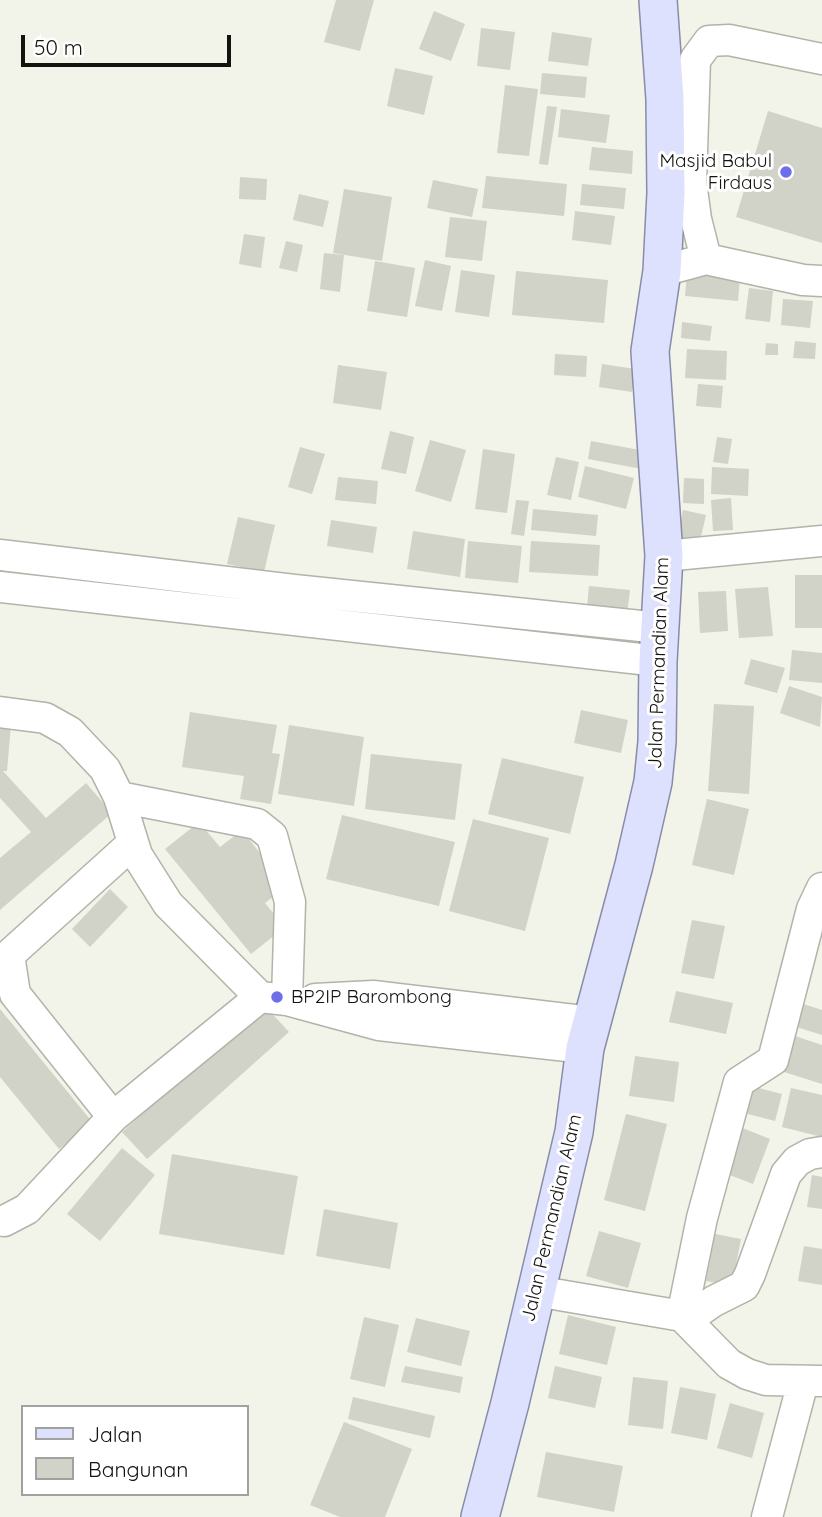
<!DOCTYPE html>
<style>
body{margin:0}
#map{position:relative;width:822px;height:1517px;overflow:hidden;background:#f2f3e9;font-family:Quicksand,sans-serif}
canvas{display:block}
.legend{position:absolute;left:21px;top:1405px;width:228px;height:91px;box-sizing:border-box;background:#fff;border:2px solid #a1a19f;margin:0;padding:9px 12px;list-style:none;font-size:21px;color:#131410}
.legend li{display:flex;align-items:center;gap:14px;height:35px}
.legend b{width:35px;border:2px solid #a1a19f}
.scale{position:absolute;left:21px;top:35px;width:210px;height:32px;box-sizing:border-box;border:4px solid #131410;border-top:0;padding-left:9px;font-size:21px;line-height:24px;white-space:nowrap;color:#131410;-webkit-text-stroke:5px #fff;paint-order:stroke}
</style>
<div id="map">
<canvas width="822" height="1517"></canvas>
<ul class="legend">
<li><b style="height:9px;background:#dde1fd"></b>Jalan</li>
<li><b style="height:19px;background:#d1d2c8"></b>Bangunan</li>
</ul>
<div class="scale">50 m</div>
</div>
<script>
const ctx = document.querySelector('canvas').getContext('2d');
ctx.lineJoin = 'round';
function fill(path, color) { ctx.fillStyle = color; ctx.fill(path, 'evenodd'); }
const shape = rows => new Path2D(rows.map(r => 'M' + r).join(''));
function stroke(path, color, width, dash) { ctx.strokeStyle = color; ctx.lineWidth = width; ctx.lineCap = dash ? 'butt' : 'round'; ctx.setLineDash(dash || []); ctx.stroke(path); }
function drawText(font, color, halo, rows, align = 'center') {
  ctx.font = font + ' Quicksand,sans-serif'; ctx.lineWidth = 6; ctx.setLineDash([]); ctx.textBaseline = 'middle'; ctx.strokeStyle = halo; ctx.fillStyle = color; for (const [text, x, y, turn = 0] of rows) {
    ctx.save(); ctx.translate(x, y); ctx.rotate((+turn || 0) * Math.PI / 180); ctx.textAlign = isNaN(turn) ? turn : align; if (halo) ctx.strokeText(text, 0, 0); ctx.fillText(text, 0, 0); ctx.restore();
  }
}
const building = shape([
 [336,0,374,0,360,51,324,42],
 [434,11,465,24,451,61,419,49],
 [481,28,515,32,510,70,477,66],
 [552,32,592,38,588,66,548,61],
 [395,68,433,76,424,115,387,106],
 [542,73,587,77,585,98,540,94],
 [505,85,538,89,529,156,497,153],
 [547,106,557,107,548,165,539,164],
 [561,109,610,115,606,143,558,137],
 [768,111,822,128,822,243,736,217],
 [592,147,633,151,632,174,589,170],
 [486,176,567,184,564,216,482,208],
 [240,177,267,179,266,200,239,199],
 [433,180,478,189,472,217,427,208],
 [582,184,626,188,624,209,580,205],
 [344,189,392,197,382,261,333,253],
 [299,194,329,201,323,227,293,220],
 [575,211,615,216,611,245,572,240],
 [450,217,487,221,482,261,445,257],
 [244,234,265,237,261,268,239,264],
 [286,241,303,245,297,272,279,268],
 [324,253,344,255,340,292,320,289],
 [425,260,451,266,442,311,415,306],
 [375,261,415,268,407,317,367,311],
 [461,270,495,275,489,317,455,312],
 [516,271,608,280,604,323,512,315],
 [687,272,740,277,738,301,685,296],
 [749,288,773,291,770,322,745,319],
 [783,299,813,301,810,328,781,325],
 [682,322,712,326,710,341,681,338],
 [795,341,816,343,815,359,793,358],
 [766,343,778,344,778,355,765,355],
 [687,349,727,351,726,380,685,378],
 [555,354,587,356,586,377,554,375],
 [602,364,635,369,632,392,599,387],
 [338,365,387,372,381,410,333,403],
 [698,384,723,386,721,408,696,406],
 [390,431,414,437,406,474,381,469],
 [717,437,732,439,728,464,713,462],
 [430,440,466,450,451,502,415,491],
 [591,441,645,451,642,469,588,459],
 [300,447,325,454,312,494,288,487],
 [483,449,515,454,507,513,475,509],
 [556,457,579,462,571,500,547,495],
 [585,466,634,478,626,509,578,497],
 [712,467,749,469,748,496,711,494],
 [338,477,378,481,376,504,335,500],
 [684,478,704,479,704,504,683,503],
 [731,498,733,530,713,531,711,500],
 [516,500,529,501,524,536,511,534],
 [533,509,598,515,596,536,531,530],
 [683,510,706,515,700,541,678,537],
 [238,517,275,525,264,572,227,564],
 [331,520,377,527,373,553,327,546],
 [413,531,465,539,460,577,407,569],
 [468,541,522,546,518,583,465,578],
 [531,541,600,545,598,576,529,572],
 [795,575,822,575,822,628,795,628],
 [589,586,630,590,626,623,586,618],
 [768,587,773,636,739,638,735,589],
 [726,591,728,631,700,633,698,592],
 [792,650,822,653,822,683,789,680],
 [751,659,785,668,777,693,744,684],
 [789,686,822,697,820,727,780,713],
 [714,704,754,706,749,794,708,791],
 [581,710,628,720,621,753,574,743],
 [190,712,277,725,272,753,280,754,271,804,240,799,244,776,182,767],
 [0,724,11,725,7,771,3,771,46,818,86,783,112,813,0,910,0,858,31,832,0,798],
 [289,725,364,737,354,806,278,794],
 [371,754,462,764,455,820,365,809],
 [502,758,584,777,570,834,488,814],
 [707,799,749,809,734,875,692,865],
 [342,815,455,842,439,906,326,879],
 [473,819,549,838,525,931,449,911],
 [199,822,220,847,242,830,286,887,265,903,285,927,251,954,165,849],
 [110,889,128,907,90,947,72,929],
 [692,920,725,926,714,979,681,973],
 [676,991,733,1003,726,1034,669,1022],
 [800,1003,822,1010,822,1035,793,1026],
 [264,1005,289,1032,147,1159,122,1132],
 [0,1009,93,1123,59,1149,0,1077],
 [792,1035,822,1045,822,1084,781,1071],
 [635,1056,679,1062,674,1102,629,1096],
 [751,1086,782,1094,775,1121,744,1113],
 [791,1088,822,1095,822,1137,782,1127],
 [626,1114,667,1124,645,1211,604,1200],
 [740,1127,770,1139,753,1184,722,1172],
 [122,1148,155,1175,100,1241,67,1214],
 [172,1154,298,1176,284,1255,159,1234],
 [812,1175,822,1177,822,1209,807,1207],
 [324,1209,398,1223,390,1269,316,1256],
 [599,1231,641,1243,628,1288,586,1276],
 [715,1234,741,1239,732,1286,706,1281],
 [804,1246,822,1249,822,1285,798,1281],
 [568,1315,616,1327,607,1365,559,1354],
 [364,1317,399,1325,385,1387,350,1379],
 [416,1318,470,1331,461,1366,407,1352],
 [405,1366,463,1377,460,1393,401,1382],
 [555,1366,602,1377,595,1408,548,1398],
 [633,1377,668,1381,663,1429,628,1425],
 [680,1387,716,1394,707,1440,671,1433],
 [353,1397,435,1416,430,1438,348,1419],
 [730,1403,764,1413,752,1458,717,1448],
 [344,1422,412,1449,385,1517,340,1517,310,1505],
 [546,1452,623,1466,614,1512,537,1497]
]);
const minor = shape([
 [706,259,696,219,691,182,695,60,709,41,729,40,822,59],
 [662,271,706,259,803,280,822,281],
 [0,555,294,590,660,628],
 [664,556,822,541],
 [0,587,658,661],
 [0,712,45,718,70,732,105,769,119,797,137,855,168,904,260,997],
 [119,797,257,824,272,836,290,902,287,1000],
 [822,888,812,909,773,1060,739,1082,702,1218,682,1316,729,1364,747,1374,766,1380,822,1381],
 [315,999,373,996,591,1022],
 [113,1117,15,994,9,955,133,843],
 [4,1221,27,1209,113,1117,260,997,287,1000,379,1025,585,1048],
 [536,1291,682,1316,701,1310,714,1301,744,1286,750,1274,786,1174,797,1161,810,1154,822,1152],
 [767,1517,803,1382]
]);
const major = shape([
 [480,1517,510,1403,574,1132,585,1048,634,865,653,782,657,742,658,661,664,556,650,351,662,271,666,193,665,99,658,0]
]);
const markers = [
 [786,172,7,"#6d6ee8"],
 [277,997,7,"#6d6ee8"]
];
const poiNames = [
 ["Masjid Babul",772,161],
 ["Firdaus",772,183],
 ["BP2IP Barombong",291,997,"left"]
];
const streetNames = [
 ["Jalan Permandian Alam",659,663,-88],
 ["Jalan Permandian Alam",552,1218,-77]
];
fill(building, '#d1d2c8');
stroke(minor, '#b2b3a9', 33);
stroke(major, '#888ca9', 40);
stroke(minor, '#fff', 30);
stroke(major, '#dde1fd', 37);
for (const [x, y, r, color] of markers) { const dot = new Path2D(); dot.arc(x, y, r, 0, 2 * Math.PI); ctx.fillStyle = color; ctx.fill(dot); stroke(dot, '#fff', 2.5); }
drawText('19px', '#131410', '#fff', poiNames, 'right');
drawText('19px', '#131410', '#fff', streetNames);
</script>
